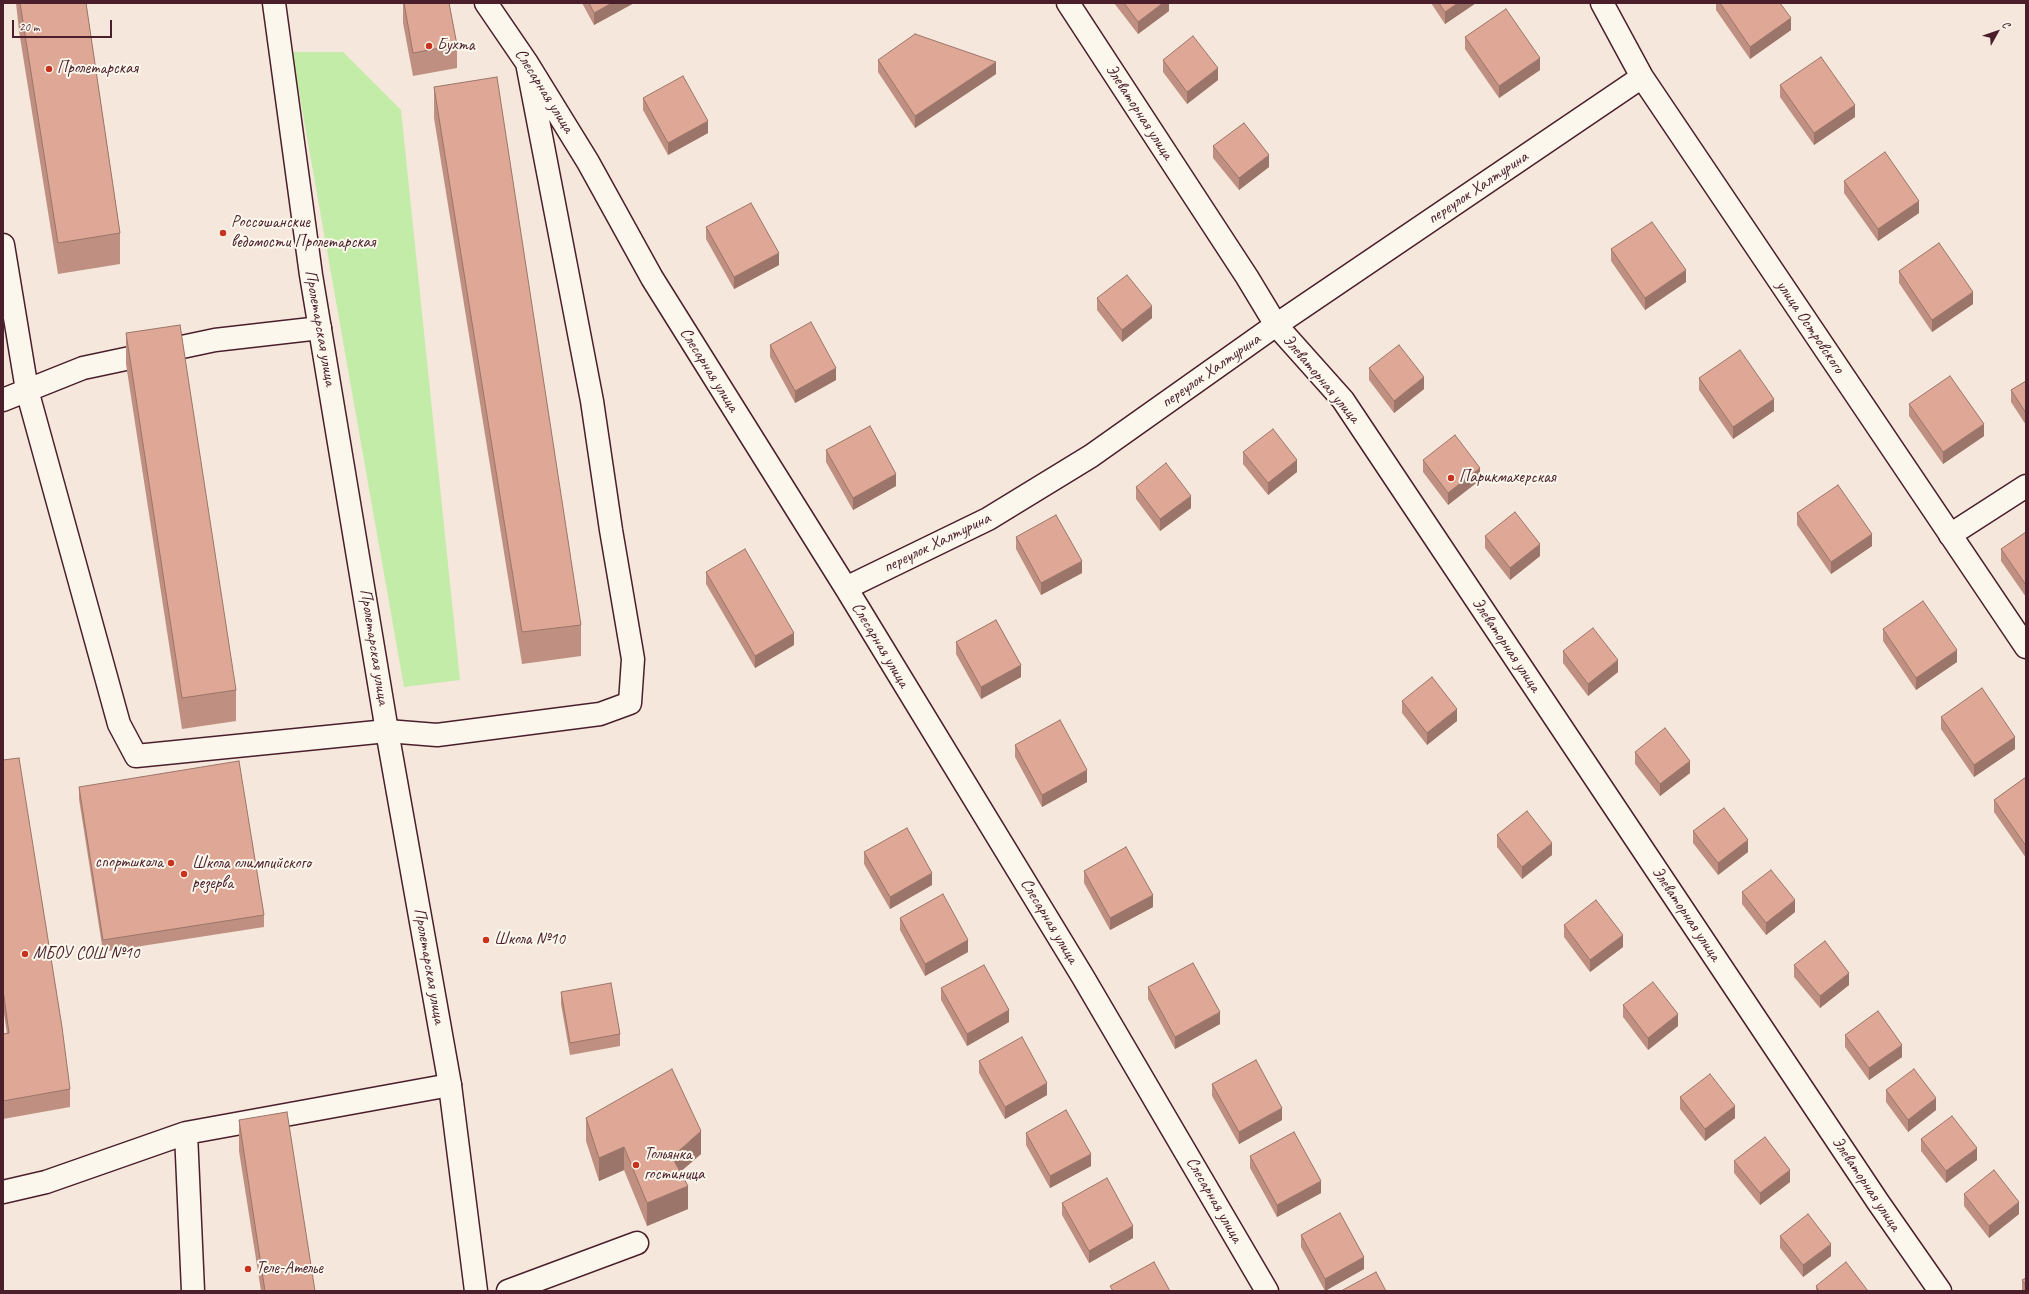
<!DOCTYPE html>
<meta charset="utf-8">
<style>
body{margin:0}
#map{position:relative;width:2029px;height:1294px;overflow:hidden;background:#f5e7db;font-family:Caveat,sans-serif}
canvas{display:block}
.frame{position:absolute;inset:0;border:4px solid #4a1f2b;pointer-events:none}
.north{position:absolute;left:1977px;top:12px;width:40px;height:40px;-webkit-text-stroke:3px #fbf7ec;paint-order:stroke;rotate:50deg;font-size:11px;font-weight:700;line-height:16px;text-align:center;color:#4a1f2b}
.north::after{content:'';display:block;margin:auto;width:14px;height:18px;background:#4a1f2b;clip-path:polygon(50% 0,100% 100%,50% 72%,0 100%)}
.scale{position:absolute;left:12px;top:20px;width:100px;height:18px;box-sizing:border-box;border:2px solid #4a1f2b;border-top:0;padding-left:5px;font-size:12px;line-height:14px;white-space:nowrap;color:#4a1f2b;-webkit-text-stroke:3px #fbf7ec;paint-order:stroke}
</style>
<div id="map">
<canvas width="2029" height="1294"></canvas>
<div class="frame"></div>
<div class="north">С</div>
<div class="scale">20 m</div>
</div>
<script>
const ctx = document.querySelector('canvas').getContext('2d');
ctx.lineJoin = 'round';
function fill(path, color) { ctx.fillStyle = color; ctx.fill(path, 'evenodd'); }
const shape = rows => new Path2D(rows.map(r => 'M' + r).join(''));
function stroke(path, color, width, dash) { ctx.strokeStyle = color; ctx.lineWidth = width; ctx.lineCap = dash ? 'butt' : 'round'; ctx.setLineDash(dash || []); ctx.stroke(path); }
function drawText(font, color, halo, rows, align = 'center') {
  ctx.font = font + ' Caveat,sans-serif'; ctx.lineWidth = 4; ctx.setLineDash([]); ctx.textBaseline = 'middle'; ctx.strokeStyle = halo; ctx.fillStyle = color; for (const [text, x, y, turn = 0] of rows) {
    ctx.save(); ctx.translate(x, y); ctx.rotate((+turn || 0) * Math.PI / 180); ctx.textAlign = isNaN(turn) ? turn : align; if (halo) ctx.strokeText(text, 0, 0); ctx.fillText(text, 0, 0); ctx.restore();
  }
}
const green = shape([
 [292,52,343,52,401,110,460,680,404,687]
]);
const minor = shape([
 [486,3,527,63,588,162,652,278,846,588,1083,977,1267,1291],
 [1068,3,1247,277,1276,325,1343,400,1878,1202,1940,1291],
 [1602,3,1642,77,2026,647],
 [3,245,27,390,119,724,136,756,387,731,437,735,600,714,630,703,633,659,611,530,592,401,527,63],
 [3,400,83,368,215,340,320,328],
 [1950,535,2026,486],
 [846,588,988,519,1091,456,1276,325,1642,77],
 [3,1192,46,1182,186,1133],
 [193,1291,186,1133,450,1085],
 [508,1291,637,1243]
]);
const major = shape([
 [274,3,311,275,387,731,450,1085,476,1291]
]);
const wall = shape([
 [16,3,86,3,120,233,120,264,58,274,19,31],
 [403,3,449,3,457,45,457,68,413,76,403,23],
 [582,3,634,3,594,25],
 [1114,3,1169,3,1169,11,1138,34],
 [1431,3,1476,3,1445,24],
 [1716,3,1780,3,1791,30,1750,59,1716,10],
 [1465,37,1540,70,1499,98,1465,49],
 [878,60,996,74,915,128,878,72],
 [1163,60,1218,80,1187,104,1163,72],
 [1780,85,1855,117,1814,145,1780,97],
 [434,87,581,625,581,656,522,664,434,118],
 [643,98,708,133,668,155,643,110],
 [1213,146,1269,167,1239,190,1213,158],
 [1844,181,1919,213,1878,241,1844,193],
 [706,227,779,265,734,289,706,239],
 [1611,249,1686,282,1645,310,1611,261],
 [1899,271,1973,304,1932,332,1899,283],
 [1097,298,1152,318,1122,342,1097,310],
 [126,333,236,690,236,721,182,729,126,364],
 [770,345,836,380,795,403,770,357],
 [1369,368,1424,389,1394,413,1369,380],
 [1699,378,1774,411,1733,439,1699,390],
 [2026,381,2026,425,2011,402,2011,390],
 [1909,404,1984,436,1943,464,1909,416],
 [826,450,896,486,853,510,826,462],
 [1243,452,1297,472,1268,495,1243,464],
 [1423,460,1480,480,1448,505,1423,472],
 [1136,487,1191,508,1160,531,1136,499],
 [1797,513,1872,546,1831,574,1797,525],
 [2026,532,2026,597,2001,561,2001,549],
 [1485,536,1540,556,1510,580,1485,548],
 [1016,537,1082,573,1041,595,1016,549],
 [706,572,794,645,755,668,706,584],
 [1883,629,1957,662,1916,690,1883,641],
 [956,642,1021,677,981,699,956,654],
 [1563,651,1618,672,1588,696,1563,663],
 [1402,701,1457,721,1427,745,1402,713],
 [1941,717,2015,749,1974,777,1941,729],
 [1015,745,1087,782,1042,807,1015,757],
 [1635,752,1690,773,1660,796,1635,764],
 [3,760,70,1089,70,1107,3,1119,3,1034,7,1034,3,1007],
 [2026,777,2026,858,1994,812,1994,800],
 [79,787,264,915,264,927,103,952,79,799],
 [1693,831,1748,852,1718,875,1693,843],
 [1497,835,1552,855,1522,879,1497,847],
 [864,852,932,885,890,909,864,864],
 [1084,871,1153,907,1110,930,1084,883],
 [1742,892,1795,912,1766,935,1742,904],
 [900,918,968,952,925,976,900,930],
 [1564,925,1623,947,1590,972,1564,937],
 [1794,965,1849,985,1820,1008,1794,977],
 [1148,987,1220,1024,1175,1049,1148,999],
 [941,988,1009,1022,967,1046,941,1000],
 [561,992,620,1034,620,1046,570,1055,561,1004],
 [1623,1005,1678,1026,1648,1050,1623,1017],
 [1845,1035,1902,1057,1869,1080,1845,1047],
 [979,1061,1047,1095,1005,1119,979,1073],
 [1212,1084,1282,1120,1239,1144,1212,1096],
 [1886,1090,1936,1110,1908,1132,1886,1102],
 [1680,1097,1735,1118,1705,1141,1680,1109],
 [586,1118,701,1154,680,1172,688,1209,647,1226,624,1170,599,1181,586,1141],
 [239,1120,315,1291,261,1291,239,1151],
 [1026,1133,1091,1166,1050,1188,1026,1145],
 [1921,1139,1977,1160,1946,1183,1921,1151],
 [1250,1156,1321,1193,1277,1217,1250,1168],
 [1734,1161,1790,1182,1760,1205,1734,1173],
 [1964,1194,2019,1214,1989,1238,1964,1206],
 [1062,1203,1133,1238,1089,1263,1062,1215],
 [1301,1235,1364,1269,1325,1291,1301,1247],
 [1780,1236,1831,1256,1803,1277,1780,1248],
 [2026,1278,2026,1291,2022,1291,2022,1280],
 [1816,1286,1868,1291,1816,1291]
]);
const shadedWall = shape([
 [612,3,634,3,594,25,594,13],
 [1163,3,1169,3,1169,11,1138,34,1138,22],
 [1458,3,1476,3,1445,24,1445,12],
 [1791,18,1791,30,1750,59,1750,47],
 [1540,58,1540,70,1499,98,1499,86],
 [996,62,996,74,915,128,915,116],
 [1218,68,1218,80,1187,104,1187,92],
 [1855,105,1855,117,1814,145,1814,133],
 [708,121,708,133,668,155,668,143],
 [1269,155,1269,167,1239,190,1239,178],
 [1919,201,1919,213,1878,241,1878,229],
 [779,253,779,265,734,289,734,277],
 [1686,270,1686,282,1645,310,1645,298],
 [1973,292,1973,304,1932,332,1932,320],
 [1152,306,1152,318,1122,342,1122,330],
 [836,368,836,380,795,403,795,391],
 [1424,377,1424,389,1394,413,1394,401],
 [1774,399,1774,411,1733,439,1733,427],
 [1984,424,1984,436,1943,464,1943,452],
 [1297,460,1297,472,1268,495,1268,483],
 [1480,468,1480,480,1448,505,1448,493],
 [896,474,896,486,853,510,853,498],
 [1191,496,1191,508,1160,531,1160,519],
 [1872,534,1872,546,1831,574,1831,562],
 [1540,544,1540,556,1510,580,1510,568],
 [1082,561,1082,573,1041,595,1041,583],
 [794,633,794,645,755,668,755,656],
 [1957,650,1957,662,1916,690,1916,678],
 [1618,660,1618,672,1588,696,1588,684],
 [1021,665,1021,677,981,699,981,687],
 [1457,709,1457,721,1427,745,1427,733],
 [2015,737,2015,749,1974,777,1974,765],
 [1690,761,1690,773,1660,796,1660,784],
 [1087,770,1087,782,1042,807,1042,795],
 [1748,840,1748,852,1718,875,1718,863],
 [1552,843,1552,855,1522,879,1522,867],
 [932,873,932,885,890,909,890,897],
 [1153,895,1153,907,1110,930,1110,918],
 [1795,900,1795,912,1766,935,1766,923],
 [1623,935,1623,947,1590,972,1590,960],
 [968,940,968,952,925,976,925,964],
 [1849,973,1849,985,1820,1008,1820,996],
 [1009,1010,1009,1022,967,1046,967,1034],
 [1220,1012,1220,1024,1175,1049,1175,1037],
 [1678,1014,1678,1026,1648,1050,1648,1038],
 [1902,1045,1902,1057,1869,1080,1869,1068],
 [1047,1083,1047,1095,1005,1119,1005,1107],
 [1936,1098,1936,1110,1908,1132,1908,1120],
 [1735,1106,1735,1118,1705,1141,1705,1129],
 [1282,1108,1282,1120,1239,1144,1239,1132],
 [701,1131,701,1154,672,1179,672,1157],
 [624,1147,624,1170,599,1181,599,1158],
 [1977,1148,1977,1160,1946,1183,1946,1171],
 [1091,1154,1091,1166,1050,1188,1050,1176],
 [1790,1170,1790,1182,1760,1205,1760,1193],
 [1321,1181,1321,1193,1277,1217,1277,1205],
 [688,1186,688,1209,647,1226,647,1203],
 [2019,1202,2019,1214,1989,1238,1989,1226],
 [1133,1226,1133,1238,1089,1263,1089,1251],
 [1831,1244,1831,1256,1803,1277,1803,1265],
 [1364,1257,1364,1269,1325,1291,1325,1279]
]);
const building = shape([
 [20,3,86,3,120,233,58,243,20,3],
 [404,3,449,3,457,45,413,53,404,3],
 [589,3,612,3,594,13,589,3],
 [1124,3,1163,3,1138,22,1124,3],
 [1439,3,1458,3,1445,12,1439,3],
 [1720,3,1780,3,1791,18,1750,47,1720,3],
 [1506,9,1540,58,1499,86,1465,37,1506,9],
 [915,34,996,62,915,116,878,60,915,34],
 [1193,36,1218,68,1187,92,1163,60,1193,36],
 [1821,57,1855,105,1814,133,1780,85,1821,57],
 [683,76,708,121,668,143,643,98,683,76],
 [497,77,581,625,522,632,434,87,497,77],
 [1244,123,1269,155,1239,178,1213,146,1244,123],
 [1885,152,1919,201,1878,229,1844,181,1885,152],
 [751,203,779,253,734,277,706,227,751,203],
 [1652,222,1686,270,1645,298,1611,249,1652,222],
 [1939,243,1973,292,1932,320,1899,271,1939,243],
 [1127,275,1152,306,1122,330,1097,298,1127,275],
 [811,322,836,368,795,391,770,345,811,322],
 [180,325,236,690,182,698,126,333,180,325],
 [1399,345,1424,377,1394,401,1369,368,1399,345],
 [1740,350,1774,399,1733,427,1699,378,1740,350],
 [1950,376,1984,424,1943,452,1909,404,1950,376],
 [2026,381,2026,413,2011,390,2026,381],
 [870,426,896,474,853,498,826,450,870,426],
 [1273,429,1297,460,1268,483,1243,452,1273,429],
 [1455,435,1480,468,1448,493,1423,460,1455,435],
 [1166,463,1191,496,1160,519,1136,487,1166,463],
 [1838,485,1872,534,1831,562,1797,513,1838,485],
 [1515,512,1540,544,1510,568,1485,536,1515,512],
 [1056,515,1082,561,1041,583,1016,537,1056,515],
 [2026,532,2026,585,2001,549,2026,532],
 [745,549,794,633,755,656,706,572,745,549],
 [1923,601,1957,650,1916,678,1883,629,1923,601],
 [996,620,1021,665,981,687,956,642,996,620],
 [1593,628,1618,660,1588,684,1563,651,1593,628],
 [1432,677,1457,709,1427,733,1402,701,1432,677],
 [1982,688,2015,737,1974,765,1941,717,1982,688],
 [1060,720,1087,770,1042,795,1015,745,1060,720],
 [1665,728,1690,761,1660,784,1635,752,1665,728],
 [19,758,62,1027,70,1089,3,1101,3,1034,9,1033,3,990,3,760,19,758],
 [239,761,264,915,103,940,79,787,239,761],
 [2026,777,2026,846,1994,800,2026,777],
 [1724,808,1748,840,1718,863,1693,831,1724,808],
 [1527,811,1552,843,1522,867,1497,835,1527,811],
 [907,828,932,873,890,897,864,852,907,828],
 [1126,847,1153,895,1110,918,1084,871,1126,847],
 [1771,870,1795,900,1766,923,1742,892,1771,870],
 [943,894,968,940,925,964,900,918,943,894],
 [1596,900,1623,935,1590,960,1564,925,1596,900],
 [1825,941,1849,973,1820,996,1794,965,1825,941],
 [1193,963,1220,1012,1175,1037,1148,987,1193,963],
 [984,965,1009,1010,967,1034,941,988,984,965],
 [1653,982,1678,1014,1648,1038,1623,1005,1653,982],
 [611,983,620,1034,570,1043,561,992,611,983],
 [1878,1011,1902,1045,1869,1068,1845,1035,1878,1011],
 [1022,1037,1047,1083,1005,1107,979,1061,1022,1037],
 [1256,1060,1282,1108,1239,1132,1212,1084,1256,1060],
 [672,1069,701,1131,672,1157,688,1186,647,1203,624,1147,599,1158,586,1118,672,1069],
 [1914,1069,1936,1098,1908,1120,1886,1090,1914,1069],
 [1710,1074,1735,1106,1705,1129,1680,1097,1710,1074],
 [1066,1110,1091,1154,1050,1176,1026,1133,1066,1110],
 [287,1112,315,1291,265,1291,239,1120,287,1112],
 [1952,1116,1977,1148,1946,1171,1921,1139,1952,1116],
 [1294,1132,1321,1181,1277,1205,1250,1156,1294,1132],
 [1765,1137,1790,1170,1760,1193,1734,1161,1765,1137],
 [1994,1170,2019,1202,1989,1226,1964,1194,1994,1170],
 [1107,1178,1133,1226,1089,1251,1062,1203,1107,1178],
 [1340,1213,1364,1257,1325,1279,1301,1235,1340,1213],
 [1808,1214,1831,1244,1803,1265,1780,1236,1808,1214],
 [1154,1262,1170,1291,1113,1291,1110,1286,1154,1262],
 [1846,1262,1868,1291,1819,1291,1816,1286,1846,1262],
 [1376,1272,1386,1291,1341,1291,1376,1272],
 [2026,1278,2026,1285,2022,1280,2026,1278]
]);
const markers = [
 [429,46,4,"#c8321e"],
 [49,69,4,"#c8321e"],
 [223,233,4,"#c8321e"],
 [1451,478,4,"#c8321e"],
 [171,863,4,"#c8321e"],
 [184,874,4,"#c8321e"],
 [486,940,4,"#c8321e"],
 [25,954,4,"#c8321e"],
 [636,1165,4,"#c8321e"],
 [248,1269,4,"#c8321e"]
];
const poiNames = [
 ["Бухта",437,46],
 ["Пролетарская",57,69],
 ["Россошанские",231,223],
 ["ведомости Пролетарская",231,243],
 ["Парикмахерская",1459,478],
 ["спортшкола",163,863,"right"],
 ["Школа олимпийского",192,864],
 ["резерва",192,884],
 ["Школа №10",494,940],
 ["МБОУ СОШ №10",33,954],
 ["Тольянка",644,1155],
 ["гостиница",644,1175],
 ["Теле-Ателье",256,1269]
];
const streetNames = [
 ["Слесарная улица",544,91,58],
 ["Элеваторная улица",1139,112,57],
 ["переулок Халтурина",1478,188,-34],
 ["улица Островского",1810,327,56],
 ["Пролетарская улица",320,328,80],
 ["Слесарная улица",709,370,58],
 ["переулок Халтурина",1211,371,-35],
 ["Элеваторная улица",1321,379,50],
 ["переулок Халтурина",937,543,-26],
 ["Слесарная улица",880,645,59],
 ["Элеваторная улица",1506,645,56],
 ["Пролетарская улица",374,647,81],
 ["Элеваторная улица",1686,914,56],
 ["Слесарная улица",1049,921,59],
 ["Пролетарская улица",429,966,80],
 ["Элеваторная улица",1866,1184,56],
 ["Слесарная улица",1214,1200,60]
];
fill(green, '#c2eca8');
stroke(minor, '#4a1f2b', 25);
stroke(major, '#4a1f2b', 25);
stroke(minor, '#fbf7ec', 22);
stroke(major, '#fbf7ec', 22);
fill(wall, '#bf9081');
fill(shadedWall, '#9b7569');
fill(building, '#dea796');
stroke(building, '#9b7569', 1);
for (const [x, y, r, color] of markers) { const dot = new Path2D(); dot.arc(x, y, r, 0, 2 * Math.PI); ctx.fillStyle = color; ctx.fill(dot); stroke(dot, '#fbf7ec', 1.5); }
drawText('17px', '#4a1f2b', '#fbf7ec', poiNames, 'left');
drawText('17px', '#4a1f2b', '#fbf7ec', streetNames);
</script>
